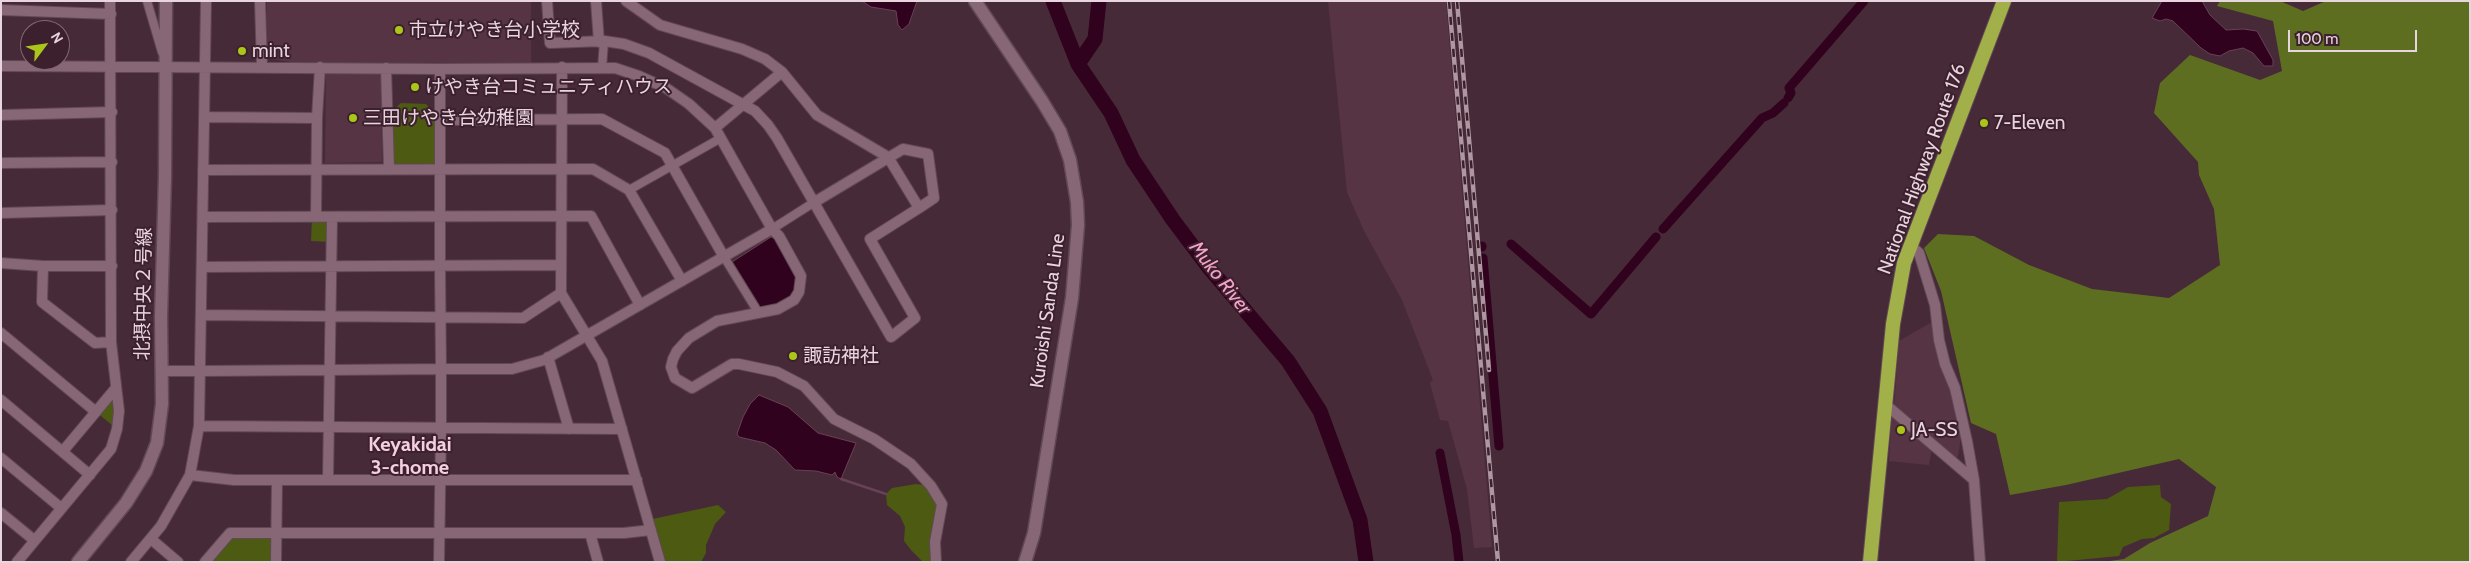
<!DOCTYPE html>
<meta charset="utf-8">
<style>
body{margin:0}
#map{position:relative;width:2471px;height:563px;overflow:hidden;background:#472a38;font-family:Cabin,sans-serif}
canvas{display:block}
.frame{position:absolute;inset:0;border:2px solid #e8d5dd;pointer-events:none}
.north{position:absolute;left:20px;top:20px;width:50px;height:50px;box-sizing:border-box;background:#3c202e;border:1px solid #816874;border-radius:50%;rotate:59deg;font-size:14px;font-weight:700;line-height:20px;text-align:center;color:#e8d5dd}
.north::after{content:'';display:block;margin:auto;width:18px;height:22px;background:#aac719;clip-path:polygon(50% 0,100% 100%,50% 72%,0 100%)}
.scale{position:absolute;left:2288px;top:30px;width:129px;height:22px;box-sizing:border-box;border:2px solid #e8d5dd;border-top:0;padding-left:6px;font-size:15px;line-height:18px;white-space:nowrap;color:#e8d5dd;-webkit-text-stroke:4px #3c202e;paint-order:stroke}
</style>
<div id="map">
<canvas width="2471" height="563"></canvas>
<div class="frame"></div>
<div class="north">N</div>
<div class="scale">100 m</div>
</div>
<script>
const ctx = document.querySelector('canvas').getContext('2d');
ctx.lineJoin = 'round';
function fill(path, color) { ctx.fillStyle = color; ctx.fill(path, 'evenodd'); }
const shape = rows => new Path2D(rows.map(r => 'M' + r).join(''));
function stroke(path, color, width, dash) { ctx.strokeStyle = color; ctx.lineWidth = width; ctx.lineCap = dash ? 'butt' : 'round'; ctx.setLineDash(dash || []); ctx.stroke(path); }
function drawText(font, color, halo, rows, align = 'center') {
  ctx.font = font + ' Cabin,"Noto Sans JP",sans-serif'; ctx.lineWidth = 4; ctx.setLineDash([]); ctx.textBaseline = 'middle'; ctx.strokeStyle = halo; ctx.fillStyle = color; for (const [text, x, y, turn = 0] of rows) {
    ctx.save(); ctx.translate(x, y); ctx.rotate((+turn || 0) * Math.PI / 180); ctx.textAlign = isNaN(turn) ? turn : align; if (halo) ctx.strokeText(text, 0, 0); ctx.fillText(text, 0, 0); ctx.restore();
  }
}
const built = shape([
 [267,1,531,1,531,67,320,67,266,58],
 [1328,1,1446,1,1492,547,1474,548,1467,489,1448,421,1440,420,1430,383,1433,380,1402,300,1364,231,1347,192],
 [326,73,381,73,382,162,325,163],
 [1932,322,1962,430,1958,456,1954,461,1894,407,1899,341],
 [1892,412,1932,447,1929,465,1889,461]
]);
const green = shape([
 [401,103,426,104,440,120,440,169,389,168,389,114],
 [312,217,327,217,332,242,311,241],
 [115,389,117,429,96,412],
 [916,484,931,486,942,504,936,562,923,562,911,550,904,541,905,527,900,516,887,505,886,494,892,488],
 [2160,485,2161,497,2171,504,2169,530,2154,538,2142,539,2123,547,2119,556,2057,562,2059,502,2107,499,2128,487],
 [718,505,726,512,715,524,706,545,706,553,701,562,660,562,648,520],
 [230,533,276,533,276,562,205,562]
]);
const forest = shape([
 [2220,1,2280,1,2303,11,2326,1,2470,1,2470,562,2103,562,2124,559,2150,543,2208,516,2216,487,2179,459,2066,485,2010,495,1996,434,1971,423,1941,291,1924,248,1938,234,1974,236,2029,265,2092,289,2169,298,2220,265,2214,209,2199,175,2198,162,2154,113,2160,83,2190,55,2260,80,2282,71,2273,21,2217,6]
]);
const water = shape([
 [862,1,917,1,909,24,902,30,898,25,896,11,871,7,862,1],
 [2162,1,2202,1,2210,15,2226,30,2243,29,2257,31,2273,60,2273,66,2264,66,2253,53,2243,48,2229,51,2220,56,2210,54,2201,48,2173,21,2166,19,2160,21,2152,18,2162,1],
 [771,237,778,239,797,274,798,285,793,295,779,305,760,308,732,262,771,237],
 [759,395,788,407,818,433,856,443,841,479,837,477,835,472,832,475,816,471,795,470,776,450,765,443,739,437,737,434,743,417,750,404,759,395]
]);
const stream = shape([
 [841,479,886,494]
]);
const canal = shape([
 [1788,98,1791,93,1789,88,1864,1],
 [1663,229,1762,118,1773,113,1784,103],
 [1511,244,1591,314,1656,237],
 [1482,246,1482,247],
 [1483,258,1499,446],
 [1440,453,1456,535,1459,562]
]);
const river = shape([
 [1053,1,1078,64,1111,113,1133,160,1173,220,1210,269,1288,361,1320,411,1360,520,1366,562],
 [1078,64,1095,39,1099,1]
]);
const pedestrian = shape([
 [147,1,162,52],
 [602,68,604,41],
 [629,190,721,138],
 [772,229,813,203],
 [724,257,758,312]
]);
const minor = shape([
 [260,1,262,67],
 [547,1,550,43,604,41,624,44,649,53,755,111,768,125,777,138,891,337,915,318,870,239,919,208,888,157,817,115,782,72,765,59,742,49,660,25,626,1],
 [596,1,599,42],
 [1,10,111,14],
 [1,66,440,69],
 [562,67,561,293,602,361,660,562],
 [386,68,389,168],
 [1,115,112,112],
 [204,117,317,118],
 [440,120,602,119,665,153,724,257],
 [715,128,782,72],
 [1,163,112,162],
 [203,170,593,169,629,190,682,281],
 [813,203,903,149,928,154,934,198,919,208],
 [1,213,112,210],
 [203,217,591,216,640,305],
 [316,217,317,118,320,67],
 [772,229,779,236,801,276,799,292,794,300,778,309,717,321,689,338,677,351,673,359,671,367,675,378,692,388,732,364,739,364,777,372,804,386,834,419,874,439,911,464,931,486,942,504,935,542,936,562],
 [1910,245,1919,253,1935,305,1939,340,1945,364,1955,388,1967,441,1974,480,1980,562],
 [1,263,43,266,112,266],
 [43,266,42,302,95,343,111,342],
 [202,267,560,265],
 [201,315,523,318,561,293],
 [1,333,96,412],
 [548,357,569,429],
 [161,371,200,371,330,370,441,369,512,369,544,360,772,229,715,128,689,104,666,88,639,76,615,68,440,69,440,267,441,369,441,428,439,562],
 [1,400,90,475],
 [1885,404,1974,480],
 [199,426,622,429],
 [63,451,115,389],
 [1,458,61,508],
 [190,475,234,480,637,480],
 [328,479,332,217],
 [1,513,34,540],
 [590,533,624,533,651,530],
 [151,539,178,562],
 [17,562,111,449,117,429,119,411,111,342,110,1],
 [131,562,161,526,190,475,199,426,206,1],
 [205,562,230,533,590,533,598,562],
 [276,562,277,480]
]);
const tertiary = shape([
 [78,562,126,503,146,471,157,443,162,404,161,317,165,176,166,1]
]);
const secondary = shape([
 [975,1,1042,101,1060,131,1070,160,1077,202,1078,225,1072,298,1034,533,1025,562]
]);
const trunk = shape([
 [1870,562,1893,324,1904,263,2004,1]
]);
const rail = shape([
 [1449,1,1498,562],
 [1457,1,1489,370]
]);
const markers = [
 [399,30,5,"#aac719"],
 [242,51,5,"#aac719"],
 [415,87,5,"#aac719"],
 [353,118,5,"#aac719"],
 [1984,123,5,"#aac719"],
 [793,356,5,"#aac719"],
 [1901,430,5,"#aac719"]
];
const poiNames = [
 ["市立けやき台小学校",409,30],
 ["mint",252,51],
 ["けやき台コミュニティハウス",425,87],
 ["三田けやき台幼稚園",363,118],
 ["7-Eleven",1994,123],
 ["諏訪神社",803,356],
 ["JA-SS",1911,430]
];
const streetNames = [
 ["National Highway Route 176",1922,169,-70],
 ["北摂中央２号線",144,294,-89],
 ["Kuroishi Sanda Line",1048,311,-82]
];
const waterNames = [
 ["Muko River",1220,278,52]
];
const neighbourhoodNames = [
 ["Keyakidai",410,445],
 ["3-chome",410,468]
];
fill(built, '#563444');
fill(green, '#4d5a12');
fill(forest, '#5e6e21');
fill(water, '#31021e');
stroke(water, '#684157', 1);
stroke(stream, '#684157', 2.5);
stroke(canal, '#31021e', 9);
stroke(river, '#31021e', 15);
stroke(pedestrian, '#614954', 10);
stroke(minor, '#614954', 12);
stroke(tertiary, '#614954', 15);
stroke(secondary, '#614954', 15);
stroke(trunk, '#614954', 16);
stroke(pedestrian, '#876775', 8);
stroke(minor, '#876775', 10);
stroke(tertiary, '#876775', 12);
stroke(secondary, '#876775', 12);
stroke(trunk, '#a2b04a', 14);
stroke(rail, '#ae97a1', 4.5);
stroke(rail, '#3c202e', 2.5, [8]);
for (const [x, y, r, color] of markers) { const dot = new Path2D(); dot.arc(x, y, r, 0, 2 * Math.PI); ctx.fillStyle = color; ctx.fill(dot); stroke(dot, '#3c202e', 2); }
drawText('19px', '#e8d5dd', '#3c202e', poiNames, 'left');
drawText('19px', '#e8d5dd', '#3c202e', streetNames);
drawText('italic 20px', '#f4a4c9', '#3c202e', waterNames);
drawText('bold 20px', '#f4cfdf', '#3c202e', neighbourhoodNames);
</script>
